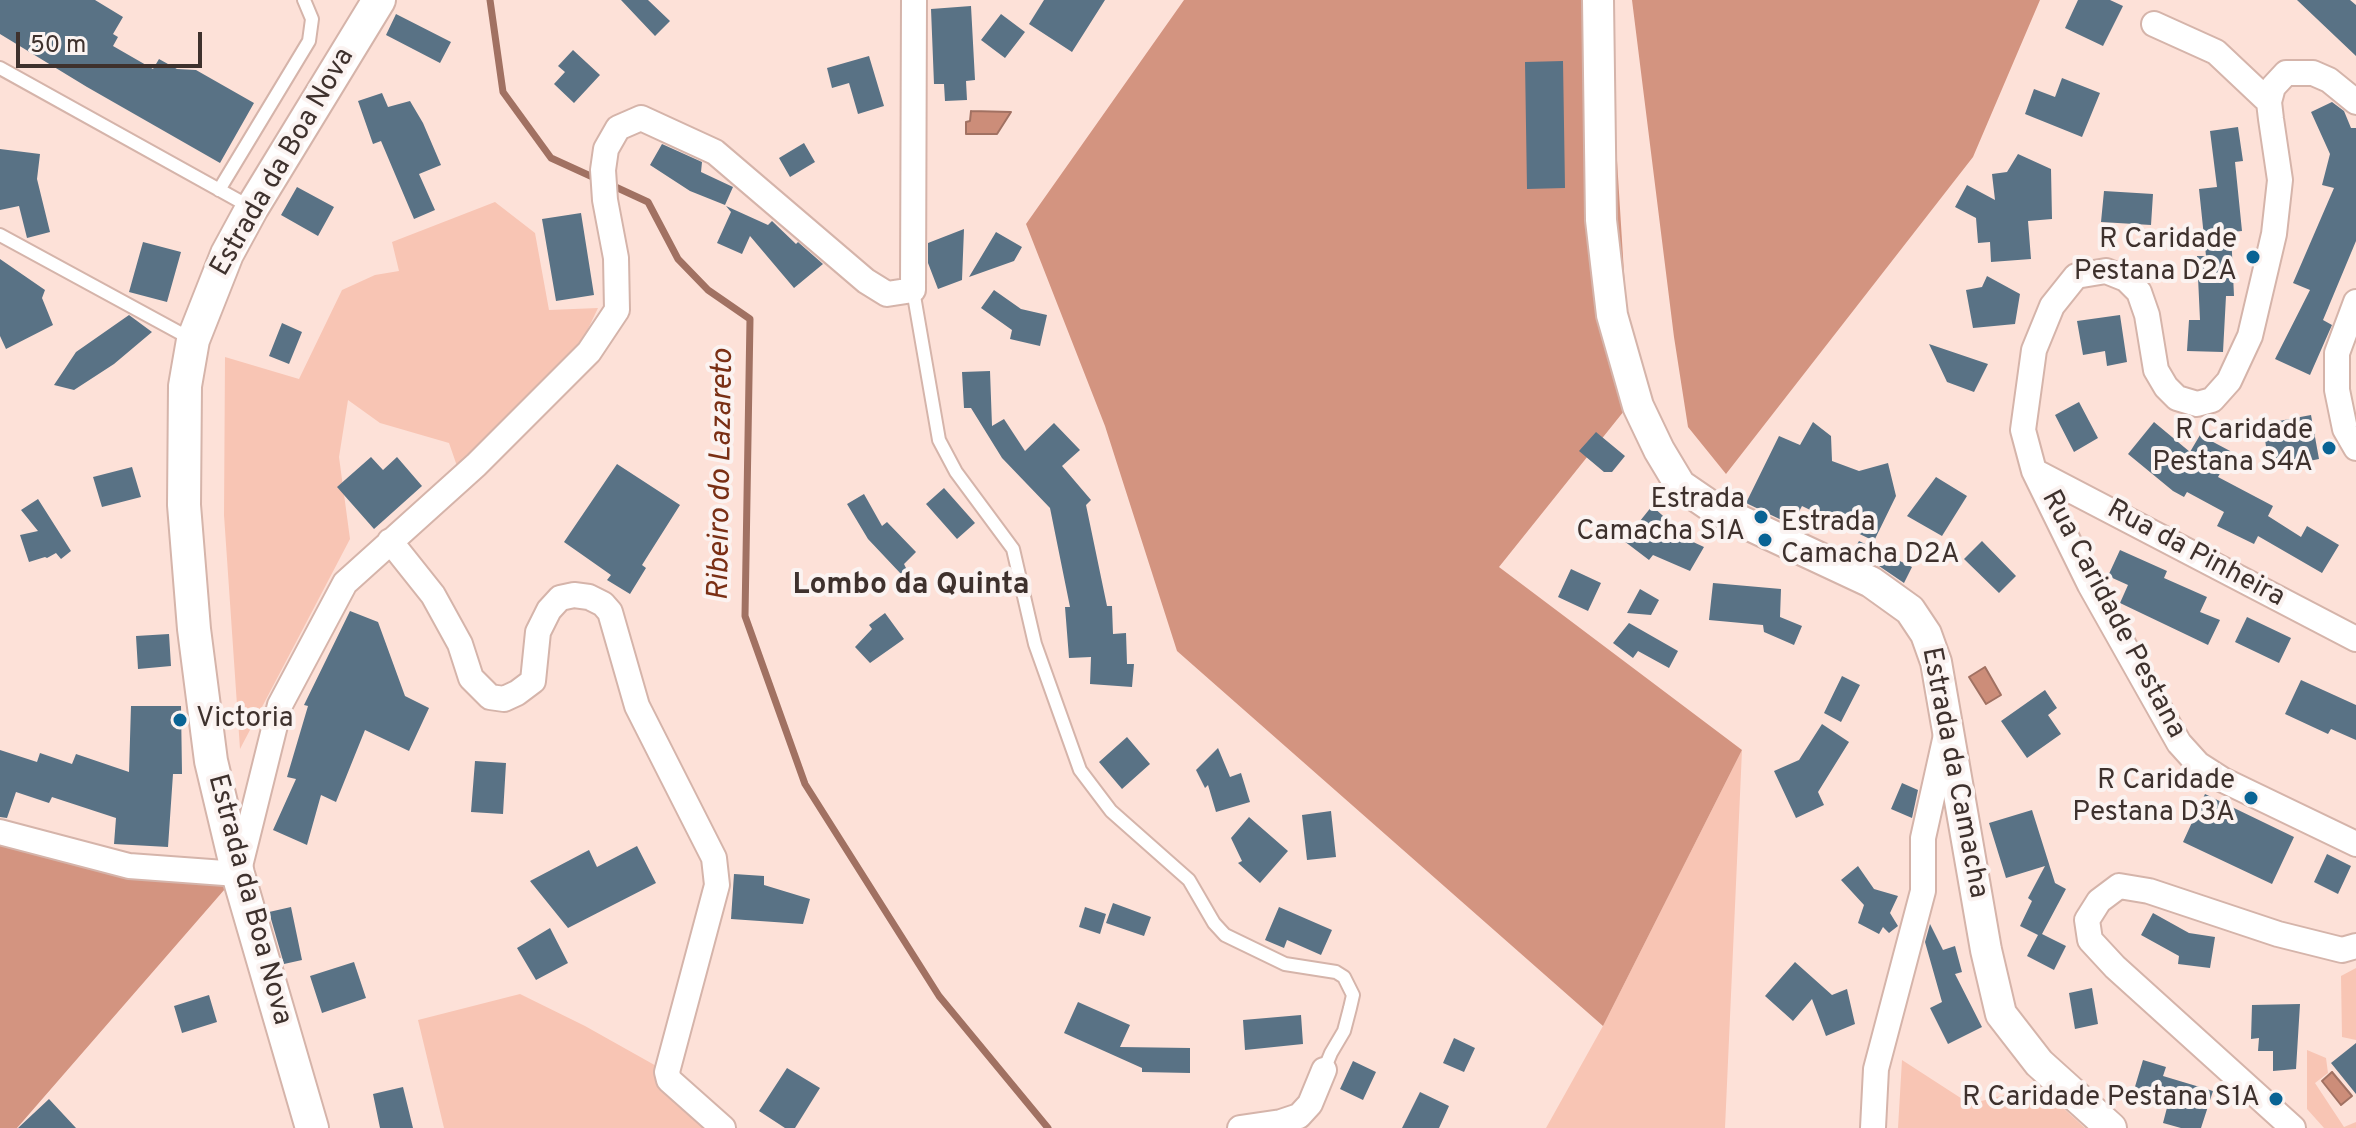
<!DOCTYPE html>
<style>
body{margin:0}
#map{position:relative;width:2356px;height:1128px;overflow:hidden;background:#fde1d8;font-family:Overpass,sans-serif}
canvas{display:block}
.scale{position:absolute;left:16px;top:32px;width:186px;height:36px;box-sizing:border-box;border:4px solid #3e312d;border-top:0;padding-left:10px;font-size:24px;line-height:28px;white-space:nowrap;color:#3e312d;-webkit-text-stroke:6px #fbf3f1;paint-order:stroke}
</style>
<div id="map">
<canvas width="2356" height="1128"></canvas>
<div class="scale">50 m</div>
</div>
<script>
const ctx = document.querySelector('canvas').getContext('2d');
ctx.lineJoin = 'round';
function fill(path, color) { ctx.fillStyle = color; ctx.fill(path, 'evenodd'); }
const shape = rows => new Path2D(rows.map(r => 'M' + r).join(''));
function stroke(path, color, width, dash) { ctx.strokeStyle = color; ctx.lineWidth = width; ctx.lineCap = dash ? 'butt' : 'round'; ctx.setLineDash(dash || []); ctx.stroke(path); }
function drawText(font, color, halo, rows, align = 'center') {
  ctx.font = font + ' Overpass,sans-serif'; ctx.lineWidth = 8; ctx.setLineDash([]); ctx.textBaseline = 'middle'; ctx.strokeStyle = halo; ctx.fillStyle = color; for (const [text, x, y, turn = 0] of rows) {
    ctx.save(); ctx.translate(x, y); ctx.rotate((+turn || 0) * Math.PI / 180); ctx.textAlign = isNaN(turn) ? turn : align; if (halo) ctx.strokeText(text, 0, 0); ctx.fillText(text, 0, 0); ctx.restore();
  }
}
const green = shape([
 [495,202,535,233,549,310,598,308,576,354,457,466,449,443,380,423,348,400,339,457,350,539,240,749,224,515,225,357,299,379,342,290,375,275,399,271,392,242],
 [1742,750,1725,1128,1546,1128,1603,1026],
 [2356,968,2356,1040,2342,1037,2341,976],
 [520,994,585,1026,667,1072,719,1128,444,1128,418,1020],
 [2307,1050,2326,1058,2328,1073,2315,1083,2344,1127,2356,1122,2356,1128,2324,1128,2307,1109],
 [1902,1060,1970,1104,2039,1086,2085,1128,1898,1128]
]);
const forest = shape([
 [1184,0,1607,0,1632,401,1499,567,1742,750,1603,1026,1177,651,1105,426,1026,224],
 [1632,0,2040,0,1973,157,1726,474,1688,427,1674,337],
 [0,832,238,874,17,1128,0,1128]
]);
const water = shape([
 [971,111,1011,112,997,134,966,134,966,122,970,121,971,111],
 [1985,667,2001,695,1986,704,1969,677,1985,667],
 [2332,1072,2352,1096,2341,1105,2322,1081,2332,1072]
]);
const stream = shape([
 [490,0,503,92,551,158,597,179],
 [609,184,648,202,678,259,708,290,750,319,745,616,805,784,939,996,1048,1128]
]);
const building = shape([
 [0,0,95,0,123,17,113,34,118,37,113,46,153,69,159,59,177,69,196,70,254,103,220,163,87,87,0,34],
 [621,0,648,0,670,21,655,36],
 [1044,0,1105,0,1072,52,1029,24],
 [2078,0,2110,0,2123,6,2103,46,2065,28],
 [2297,0,2350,0,2356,5,2356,56],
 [971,6,975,80,966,81,967,100,945,101,944,84,934,84,931,9],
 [396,14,451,42,440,63,386,35],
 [1001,14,1025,32,1005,58,981,40],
 [573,50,600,75,574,103,554,84,565,72,558,66],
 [869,56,884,106,858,114,849,83,832,88,827,68],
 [1563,61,1565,188,1527,189,1525,62],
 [2062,78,2100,93,2082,137,2025,114,2034,89,2055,97],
 [382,93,388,107,410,101,423,123,441,165,419,174,435,210,414,219,381,141,373,144,358,101],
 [2332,102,2344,111,2351,128,2356,128,2356,241,2323,320,2332,325,2310,375,2275,359,2310,290,2293,283,2334,188,2322,185,2330,154,2311,112],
 [2238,127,2243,161,2235,162,2242,231,2231,232,2234,296,2226,296,2223,352,2187,351,2189,320,2200,320,2197,256,2206,256,2199,189,2217,187,2210,131],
 [804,143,815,162,790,177,779,158],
 [662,144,702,162,701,172,733,187,725,205,690,191,650,165],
 [0,149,40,154,37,179,50,232,27,238,19,206,0,210],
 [2018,154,2051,169,2052,219,2028,221,2031,259,1991,262,1990,242,1978,243,1976,218,1955,207,1967,185,1995,200,1992,174,2007,172],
 [297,187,334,207,318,236,281,215],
 [2104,191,2153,194,2151,225,2101,222],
 [726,206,768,225,772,221,796,244,798,242,823,264,794,288,750,236,742,254,717,243,731,212],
 [581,213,594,295,556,301,542,219],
 [964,229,962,280,938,289,928,263,928,243],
 [996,232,1022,247,1014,261,969,277],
 [143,242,181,252,167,302,129,292],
 [0,259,45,290,42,298,53,325,6,349,0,336],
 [1987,276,2020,294,2015,324,1973,328,1966,290,1982,287],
 [994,290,1021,309,1047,315,1040,346,1010,339,1012,330,981,308],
 [129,315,152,332,114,364,74,390,54,385,76,352],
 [2120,315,2127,362,2107,366,2105,351,2083,355,2077,321],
 [282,323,302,332,289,364,269,356],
 [1929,344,1988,364,1974,392,1947,382],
 [990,371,992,426,1004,419,1025,451,1054,423,1080,450,1062,466,1091,500,1086,505,1107,606,1112,606,1113,634,1126,633,1127,664,1134,664,1132,687,1090,684,1091,657,1069,658,1065,607,1070,607,1050,508,1002,458,971,408,964,408,962,372],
 [2079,402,2098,438,2074,452,2055,415],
 [2311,415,2319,459,2269,469,2263,424],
 [1813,422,1831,436,1832,461,1859,471,1888,463,1896,496,1874,541,1802,506,1792,525,1746,503,1779,436,1800,445],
 [2154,422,2190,452,2200,435,2232,452,2218,477,2273,506,2268,516,2301,537,2307,526,2339,545,2322,573,2258,536,2254,544,2217,526,2224,512,2187,492,2184,497,2173,491,2128,454],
 [1596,432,1625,456,1612,472,1604,472,1579,451],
 [371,457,383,470,397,457,422,486,374,529,337,487],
 [617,464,680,505,642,565,646,568,630,594,607,580,611,575,564,542],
 [132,467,141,497,102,507,93,477],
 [1936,477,1967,496,1942,536,1907,516],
 [944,488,975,523,957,539,926,504],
 [864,494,882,526,887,522,916,552,904,564,907,570,901,574,868,539,847,504],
 [38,499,71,551,61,559,56,553,47,558,45,557,29,562,20,535,38,531,21,510],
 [1652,506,1691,541,1704,547,1690,571,1653,555,1649,560,1624,541],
 [1859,541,1912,567,1904,583,1879,566,1852,553],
 [1982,541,2016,576,1999,593,1964,559],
 [2120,550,2167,571,2164,578,2207,597,2200,612,2220,620,2208,645,2120,603,2128,585,2108,576],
 [1571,569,1601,583,1588,611,1558,597],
 [1713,583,1781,589,1780,617,1802,626,1794,645,1764,632,1763,625,1709,620],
 [1640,589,1659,600,1651,615,1627,613],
 [350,611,378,622,405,696,429,708,409,751,365,730,336,802,321,795,307,845,273,830,296,779,287,777,308,706,304,705],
 [885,613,904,639,870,663,855,647,872,629,869,625],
 [2247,617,2291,638,2279,663,2235,642],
 [1629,623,1678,651,1669,668,1638,651,1633,658,1613,643],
 [169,634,171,666,138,669,136,636],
 [1842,676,1860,685,1841,722,1824,713],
 [2301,680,2356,705,2356,740,2331,729,2328,734,2285,714],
 [2045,690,2057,708,2048,715,2061,734,2027,758,2001,721],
 [131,706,181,706,182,774,173,774,168,847,114,844,116,818,52,797,49,803,16,792,7,818,0,817,0,750,37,762,40,753,72,764,76,754,129,772],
 [1822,724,1849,742,1818,792,1824,805,1796,818,1774,771,1799,760],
 [1127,737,1150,764,1122,789,1099,762],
 [1218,748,1230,777,1241,773,1250,802,1216,812,1208,785,1205,788,1196,770],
 [475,761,506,763,503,814,471,812],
 [1902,783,1918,790,1912,818,1891,809],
 [2205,794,2294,837,2272,884,2183,842],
 [2032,810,2055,883,2066,889,2042,934,2066,946,2054,970,2027,956,2038,935,2020,926,2032,901,2028,898,2045,866,2006,878,1989,823],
 [1331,811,1336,857,1307,860,1302,815],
 [1249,817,1288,851,1260,883,1238,863,1242,861,1231,838],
 [637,846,656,883,568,928,530,881,589,850,597,867],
 [2327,854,2351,866,2338,894,2314,882],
 [1858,866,1874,889,1898,896,1890,913,1898,926,1889,933,1883,927,1879,934,1858,923,1864,905,1841,880],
 [734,874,764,876,764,885,810,899,803,924,731,919],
 [1113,903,1151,917,1144,936,1106,923],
 [291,907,302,960,284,964,269,912],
 [1085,907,1106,914,1100,934,1079,927],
 [1279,907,1332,930,1321,955,1287,940,1284,948,1265,940],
 [2153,913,2189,933,2215,937,2210,968,2178,964,2179,956,2141,935],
 [1930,924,1943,950,1955,946,1962,972,1955,974,1982,1027,1948,1044,1930,1008,1942,1002,1925,942],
 [550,928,568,963,536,980,517,948],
 [354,962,366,998,322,1013,310,976],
 [1795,962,1832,995,1847,989,1855,1024,1826,1036,1812,999,1793,1021,1765,996],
 [2092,988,2098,1024,2075,1029,2069,993],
 [209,995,217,1022,182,1033,174,1006],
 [1078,1002,1130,1025,1120,1047,1190,1048,1190,1073,1142,1072,1142,1068,1064,1033],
 [2300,1004,2296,1069,2273,1071,2273,1051,2258,1051,2259,1038,2251,1039,2252,1005],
 [1301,1015,1303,1044,1245,1050,1243,1020],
 [1454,1038,1475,1048,1464,1072,1443,1063],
 [2356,1043,2356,1094,2331,1063],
 [2143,1060,2166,1067,2163,1076,2213,1091,2201,1128,2181,1128,2163,1123,2169,1100,2134,1090],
 [1353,1061,1376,1072,1363,1100,1340,1089],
 [787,1068,820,1088,795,1128,785,1128,759,1111],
 [403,1087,413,1128,380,1128,373,1094],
 [1420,1092,1449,1106,1439,1128,1402,1128],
 [49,1099,76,1128,18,1128]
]);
const service = shape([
 [0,68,252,208],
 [219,190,309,41,312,19,304,0],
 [0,235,193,340],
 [913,290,939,440,956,472,1013,549,1035,644,1080,770,1111,811,1189,880,1214,923,1225,935,1285,964,1336,972,1344,977,1353,995,1350,1008,1344,1031,1331,1053,1324,1070]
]);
const minor = shape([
 [2154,24,2216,52,2269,102],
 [2356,102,2329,80,2313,73,2286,73,2273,87,2269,102,2271,119,2280,180,2274,234,2250,336,2229,381,2212,400,2197,404,2177,398,2166,387,2156,370,2147,315,2139,292,2126,279,2106,271,2076,276,2052,306,2034,350,2023,430,2034,471,2090,585,2179,743,2198,764,2223,780,2356,844],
 [2356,302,2337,353,2337,390,2345,429,2356,448],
 [2034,471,2356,639],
 [390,541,433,595,460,644,471,678,490,697,504,699,517,693,533,681,538,632,549,610,560,598,574,595,589,597,603,604,610,612,637,706,714,858,717,885,667,1072,669,1080,723,1128],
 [0,832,129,866,238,874,280,705,345,583,476,465,589,352,617,310,616,258,605,200,603,170,606,149,618,128,641,118,715,152,866,281,887,294,913,290,914,0],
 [1240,1128,1281,1122,1299,1116,1310,1104,1324,1070],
 [1873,1128,1876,1069,1923,891,1923,838,1946,735],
 [2293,1128,2115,967,2090,940,2087,920,2099,901,2119,886,2149,891,2278,934,2342,950,2356,946]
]);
const tertiary = shape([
 [1598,0,1601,220,1612,315,1638,406,1659,450,1680,485,1715,509,1871,582,1910,610,1926,634,1936,662,1986,950,2001,1014,2039,1063,2111,1128]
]);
const secondary = shape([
 [312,1128,238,874,211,761,194,629,184,505,185,386,193,340,227,254,252,208,379,0]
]);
const markers = [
 [2253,257,8,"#096394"],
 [2329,448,8,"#096394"],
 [1761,517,8,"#096394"],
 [1765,540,8,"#096394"],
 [180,720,8,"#096394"],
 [2251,798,8,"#096394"],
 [2276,1099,8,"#096394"]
];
const streetNames = [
 ["Estrada da Boa Nova",284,163,-60],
 ["Rua da Pinheira",2195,555,28],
 ["Rua Caridade Pestana",2112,615,62],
 ["Estrada da Camacha",1953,773,79],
 ["Estrada da Boa Nova",248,900,75]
];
const poiNames = [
 ["R Caridade",2237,241],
 ["Pestana D2A",2237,273],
 ["R Caridade",2313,432],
 ["Pestana S4A",2313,464],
 ["Estrada",1745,501],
 ["Camacha S1A",1745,533],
 ["Estrada",1781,524,"left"],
 ["Camacha D2A",1781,556,"left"],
 ["Victoria",196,720,"left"],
 ["R Caridade",2235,782],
 ["Pestana D3A",2235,814],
 ["R Caridade Pestana S1A",2260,1099]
];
const waterNames = [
 ["Ribeiro do Lazareto",723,475,-89]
];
const neighbourhoodNames = [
 ["Lombo da Quinta",911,587]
];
fill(green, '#f8c5b4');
fill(forest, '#d39480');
fill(water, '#cc8d79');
stroke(water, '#a17162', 2);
stroke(stream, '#a17162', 7);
fill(building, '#597285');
stroke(service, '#d5b4aa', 16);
stroke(minor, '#d5b4aa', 28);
stroke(tertiary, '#d5b4aa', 34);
stroke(secondary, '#d5b4aa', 36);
stroke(service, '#fff', 12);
stroke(minor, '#fff', 24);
stroke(tertiary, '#fff', 30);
stroke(secondary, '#fff', 32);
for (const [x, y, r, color] of markers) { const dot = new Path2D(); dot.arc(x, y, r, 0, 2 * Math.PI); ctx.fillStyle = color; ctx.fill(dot); stroke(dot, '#fbf3f1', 3); }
drawText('28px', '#3e312d', '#fbf3f1', streetNames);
drawText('28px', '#3e312d', '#fbf3f1', poiNames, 'right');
drawText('italic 30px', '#7a2f14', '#fbf3f1', waterNames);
drawText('bold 30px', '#3e312d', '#fbf3f1', neighbourhoodNames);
</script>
